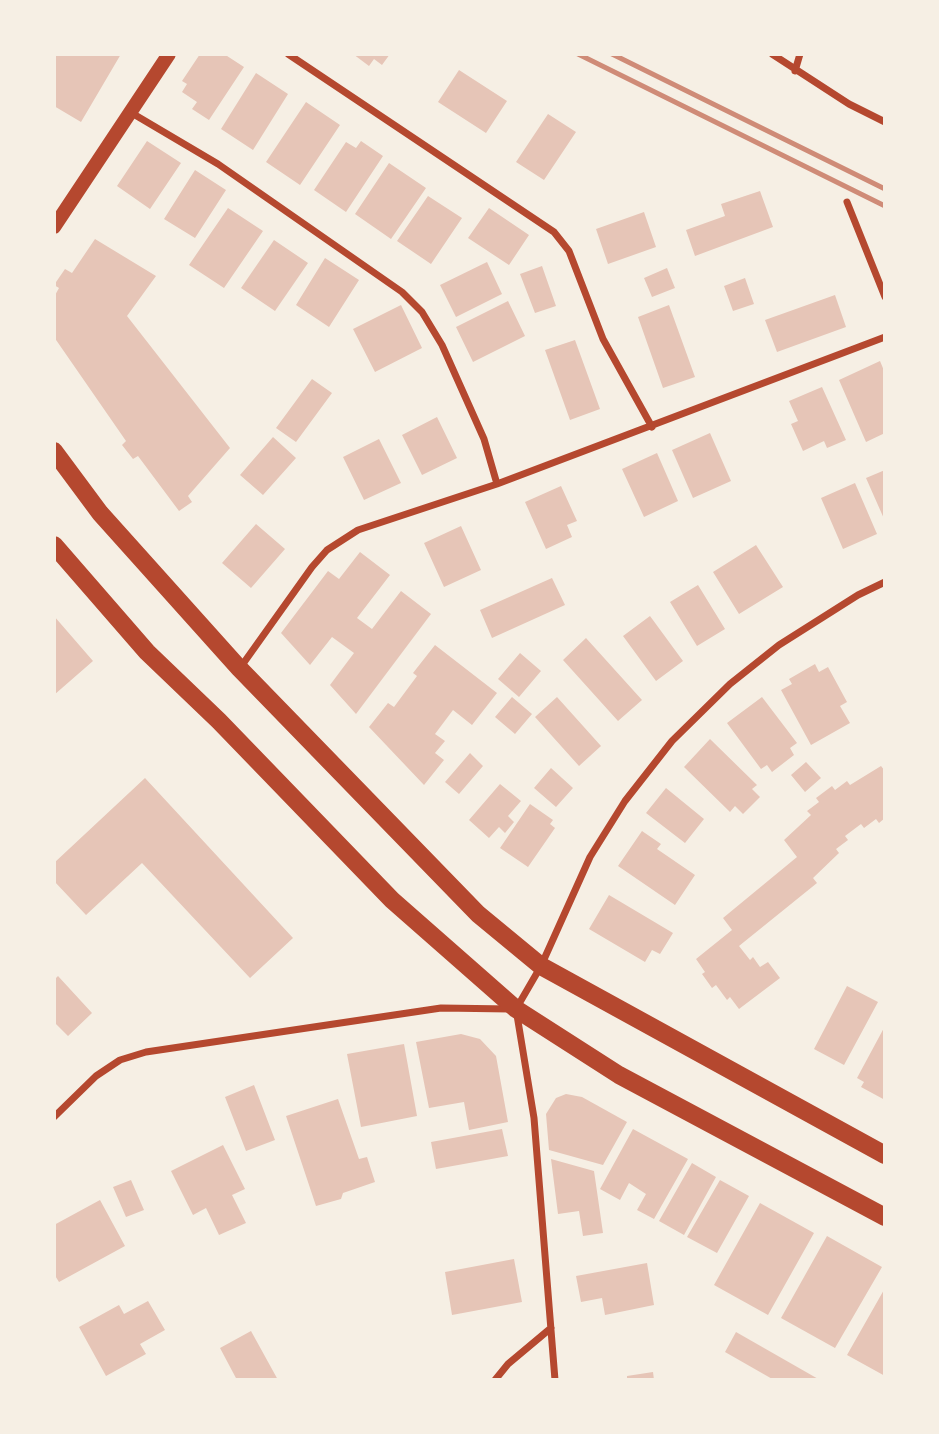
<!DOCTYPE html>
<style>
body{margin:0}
#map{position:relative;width:939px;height:1434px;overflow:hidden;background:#f6efe4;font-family:Jost,sans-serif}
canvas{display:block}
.frame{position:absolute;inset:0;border:56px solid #f6efe4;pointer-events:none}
</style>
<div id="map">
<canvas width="939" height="1434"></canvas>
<div class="frame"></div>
</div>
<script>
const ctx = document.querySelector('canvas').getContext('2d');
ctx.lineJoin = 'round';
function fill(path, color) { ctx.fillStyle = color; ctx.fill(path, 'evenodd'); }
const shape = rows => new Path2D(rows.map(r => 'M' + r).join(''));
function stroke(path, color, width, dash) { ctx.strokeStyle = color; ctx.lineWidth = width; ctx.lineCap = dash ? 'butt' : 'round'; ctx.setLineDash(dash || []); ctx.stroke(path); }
const building = shape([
 [54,54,121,54,81,122,54,106],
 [200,54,224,54,244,67,209,120,192,109,197,102,182,92,187,84,182,81],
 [353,54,390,54,382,65,374,59,369,66],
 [459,70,507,101,486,133,438,102],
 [256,73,288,94,253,150,221,129],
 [306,102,340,125,300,185,266,162],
 [548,114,576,132,544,180,516,162],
 [147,141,181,163,150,209,117,186],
 [361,141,383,156,346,212,314,190,346,142,356,148],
 [389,163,426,188,391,239,355,214],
 [195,170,226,190,195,238,164,219],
 [760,191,773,227,695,256,686,230,725,216,721,204],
 [428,196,462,218,431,264,397,241],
 [228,208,263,231,224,288,189,265],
 [489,208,529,235,509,265,468,238],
 [644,212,656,247,608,264,596,229],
 [95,239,156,276,127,316,230,448,188,496,192,502,179,511,138,456,133,459,122,445,126,441,54,337,54,297,59,288,54,285,65,269,72,273],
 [274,240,308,263,275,311,241,288],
 [325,258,359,280,329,327,296,305],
 [487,262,502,294,456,317,440,285],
 [542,266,556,306,535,313,520,274],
 [667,268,675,288,652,297,644,278],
 [745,278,754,304,733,311,724,286],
 [835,295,846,327,777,352,765,320],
 [508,301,525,336,473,362,456,327],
 [401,305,422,348,375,372,353,329],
 [669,305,695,377,663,388,638,317],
 [575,340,600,409,570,420,545,350],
 [880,361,885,373,885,433,866,442,839,380],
 [312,379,332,393,296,442,276,428],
 [822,387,846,440,827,448,824,441,803,451,791,424,798,421,789,401],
 [437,417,457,458,422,475,402,435],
 [710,433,731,481,693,498,672,450],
 [273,437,296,458,263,495,240,475],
 [379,439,401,483,364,500,343,457],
 [657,453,678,501,644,517,622,469],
 [885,470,885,521,866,478],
 [855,483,877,534,843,549,821,498],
 [561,486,577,521,567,525,572,537,546,549,525,502],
 [256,524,285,549,251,588,222,563],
 [461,526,481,570,444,587,424,543],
 [756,545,783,587,739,614,713,572],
 [360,552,390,575,357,618,372,629,401,591,431,614,356,714,330,685,354,653,332,637,310,665,281,633,328,571,339,579],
 [552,578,565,605,492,638,480,610],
 [698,585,725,629,697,646,670,602],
 [54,616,93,661,54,695],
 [650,616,683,661,656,681,623,636],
 [586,638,642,700,618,721,563,660],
 [435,645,497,693,472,725,453,710,435,734,445,741,435,753,444,760,424,785,369,727,388,703,394,707,417,676,413,673],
 [520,653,541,671,519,697,498,679],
 [815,664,819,672,828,667,847,702,840,706,850,723,811,745,781,690,792,684,789,679],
 [512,697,532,714,515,734,495,717],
 [557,697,601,746,579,766,535,717],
 [762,697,797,743,790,748,794,755,772,772,767,765,761,769,727,723],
 [710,739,757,785,752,789,760,797,743,814,735,806,730,812,684,767],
 [470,753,483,766,459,794,445,782],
 [806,762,821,778,805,792,791,775],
 [881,766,885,771,885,818,879,823,876,819,864,828,861,824,845,836,848,840,836,849,839,853,813,878,817,883,739,946,750,960,753,957,760,967,768,962,780,978,739,1009,730,997,727,1000,716,985,712,988,702,974,705,972,696,959,732,930,723,918,797,857,784,840,811,815,807,811,819,802,816,798,832,786,835,790,847,781,850,785],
 [551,768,573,788,556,807,534,788],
 [145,778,293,938,250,978,142,863,86,915,54,881,54,863],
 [500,784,521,801,508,816,514,822,505,833,499,827,489,838,469,820],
 [666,788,704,819,685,843,646,813],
 [530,804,553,820,550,824,555,828,528,867,500,848],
 [642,831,661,844,657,849,695,875,675,905,618,866],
 [609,895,673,933,660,954,652,950,645,962,589,929],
 [58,976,92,1013,68,1036,54,1022,54,980],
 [847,986,878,1002,844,1065,814,1049],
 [885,1026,885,1100,861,1087,864,1082,857,1078],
 [461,1034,480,1039,496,1056,508,1122,469,1130,464,1102,429,1108,416,1042],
 [404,1044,417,1116,361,1127,347,1054],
 [254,1085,275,1140,246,1151,225,1097],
 [566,1094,582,1097,627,1122,603,1165,549,1150,546,1114,556,1098],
 [338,1099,359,1159,367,1157,375,1182,343,1193,341,1199,316,1206,286,1116],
 [502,1129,508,1156,436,1169,431,1142],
 [633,1129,688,1159,654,1219,637,1210,646,1194,629,1183,620,1200,600,1189],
 [223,1145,245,1189,232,1195,246,1223,219,1235,206,1208,193,1215,171,1171],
 [551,1159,594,1171,603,1233,583,1236,579,1211,558,1214],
 [692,1163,716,1177,684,1235,659,1221],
 [131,1180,144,1210,126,1217,113,1187],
 [720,1180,749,1196,717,1253,687,1237],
 [100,1200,125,1246,59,1282,54,1274,54,1225],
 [760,1203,814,1233,768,1315,714,1285],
 [827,1236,882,1267,835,1348,781,1318],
 [514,1259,522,1302,452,1315,445,1272],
 [647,1263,654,1305,605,1315,602,1298,581,1302,576,1276],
 [885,1288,885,1376,847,1355],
 [148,1301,165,1330,140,1344,146,1354,106,1376,79,1327,119,1305,124,1314],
 [251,1331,278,1380,237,1380,220,1348],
 [736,1332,820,1380,774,1380,725,1352],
 [653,1372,654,1380,627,1380,627,1376]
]);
const minor = shape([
 [288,54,554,232,569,251,603,339,652,427],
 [772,54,849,104,885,122],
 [795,71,800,54],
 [130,112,218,164,402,292,422,312,442,345,484,439,497,484],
 [847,202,885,297],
 [240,668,312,567,327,550,358,530,497,484,885,337],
 [54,1117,96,1076,120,1060,146,1052,441,1008,510,1009],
 [495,1380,508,1364,551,1328],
 [555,1380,534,1118,516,1009,541,966,590,857,625,801,672,741,730,684,779,645,858,595,885,582]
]);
const secondary = shape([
 [54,227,169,54]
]);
const primary = shape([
 [54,451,100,513,239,668,478,914,541,966,885,1155],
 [54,545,147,652,219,721,392,900,516,1009,619,1075,885,1217]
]);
const rail = shape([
 [578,54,885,206],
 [612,54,885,189]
]);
fill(building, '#e6c5b7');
stroke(minor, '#b5482f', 7);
stroke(secondary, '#b5482f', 14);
stroke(primary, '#b5482f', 18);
stroke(rail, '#cf8b77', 5);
</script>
